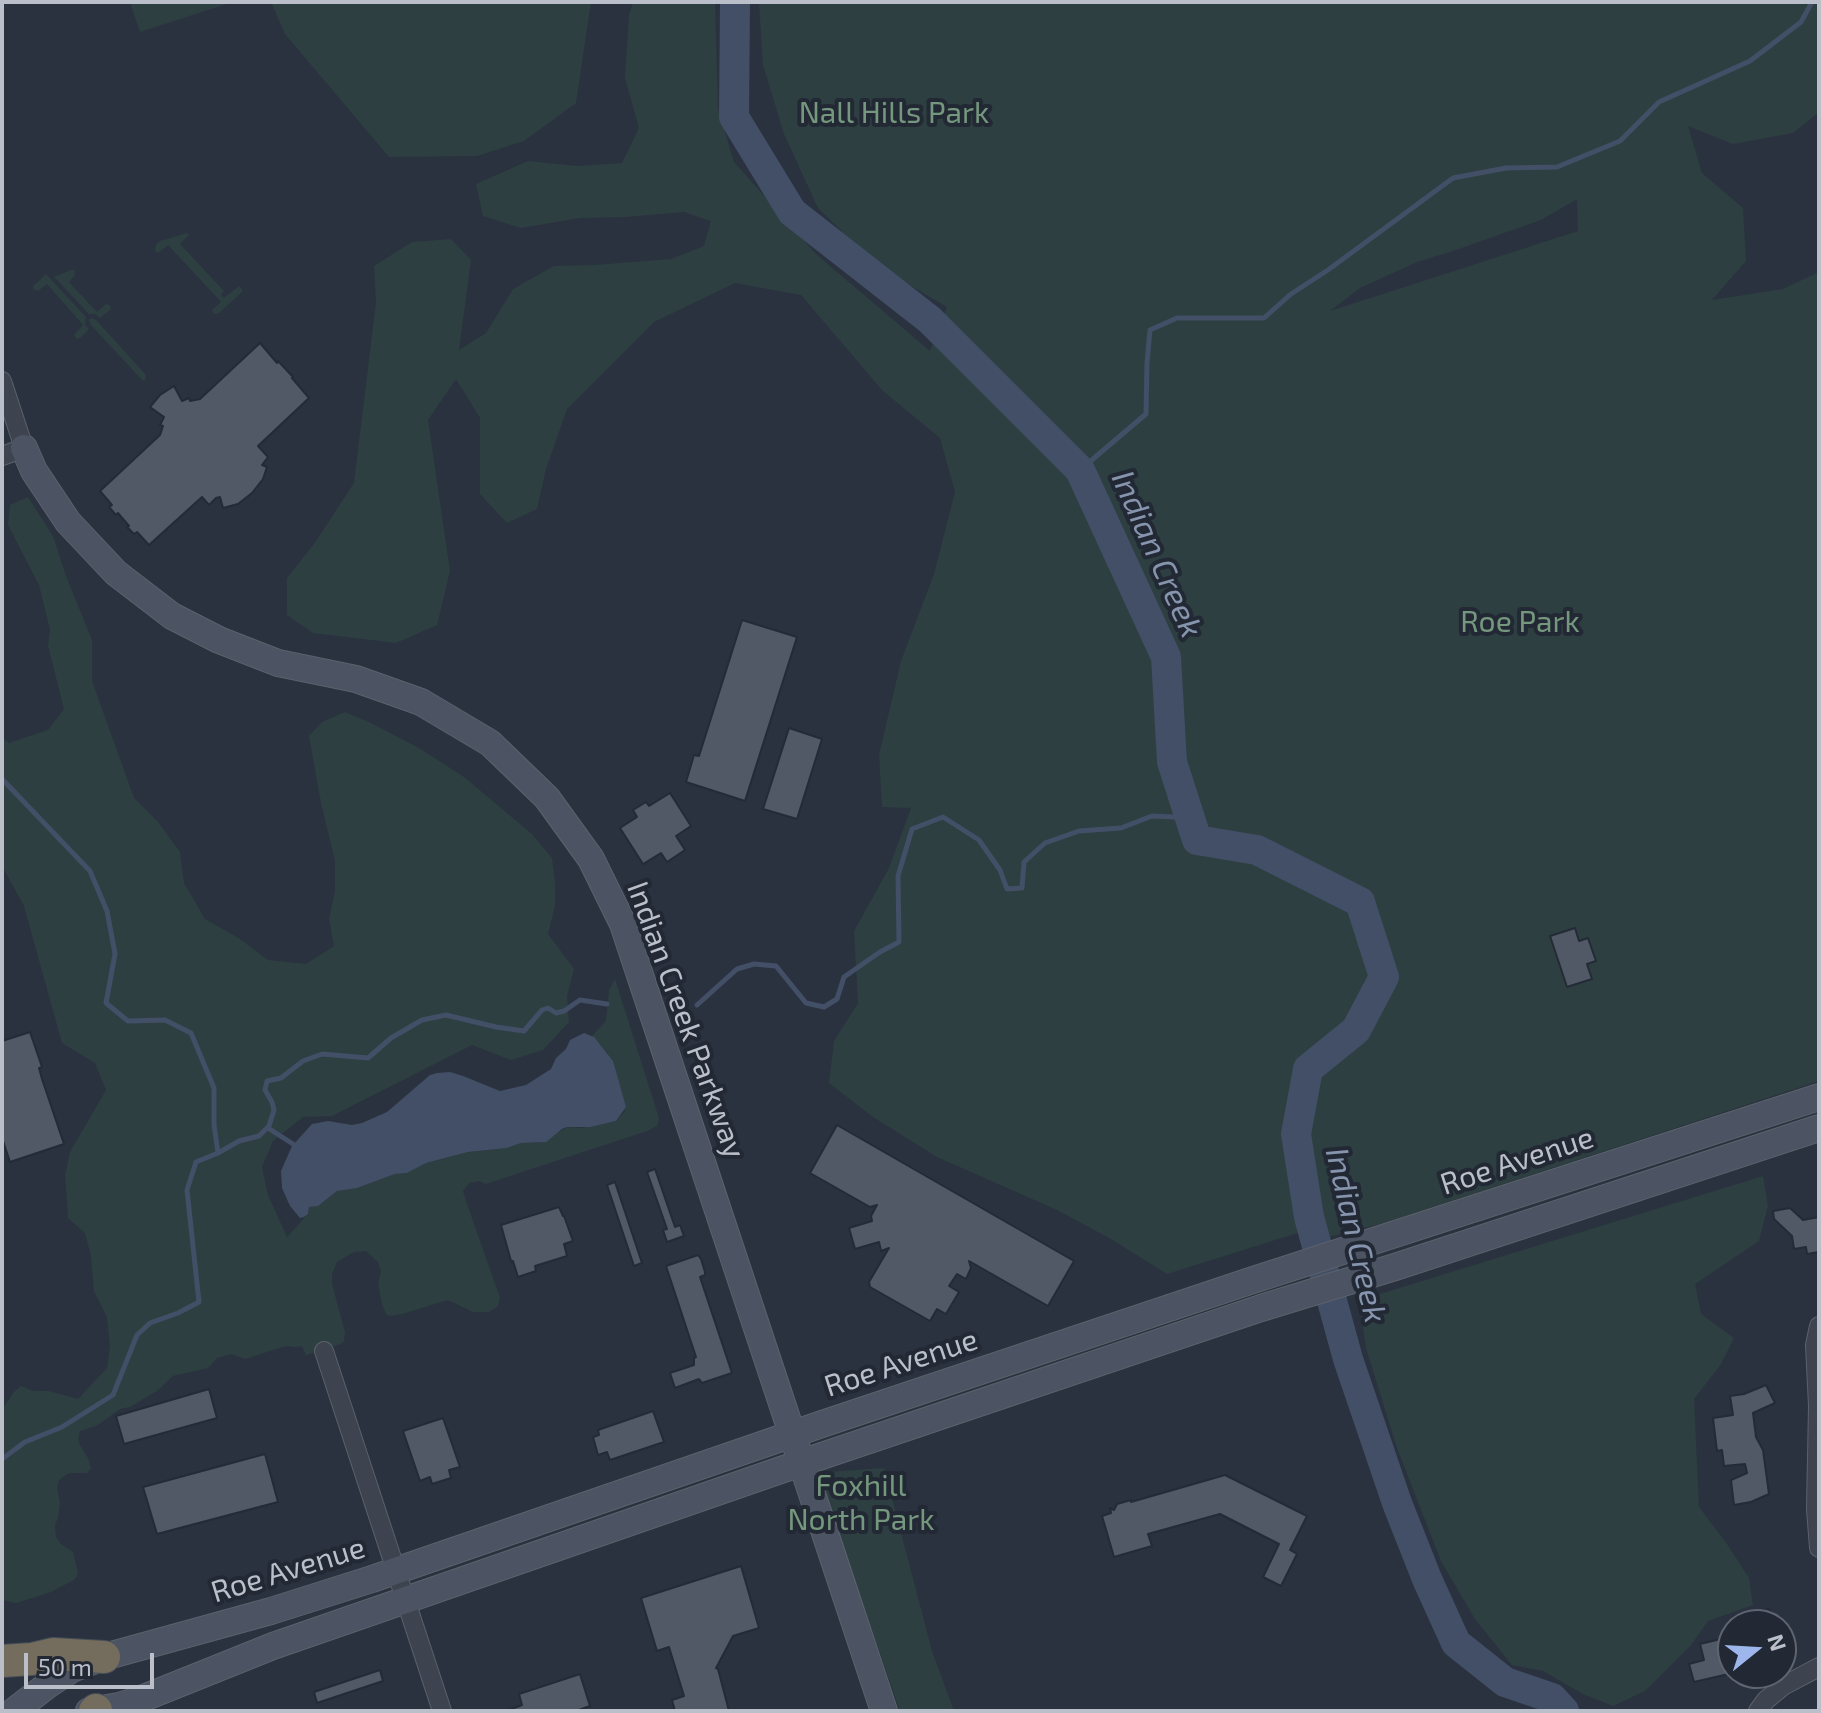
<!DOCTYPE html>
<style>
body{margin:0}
#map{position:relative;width:1821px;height:1713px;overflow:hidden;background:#2a323f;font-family:"Exo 2",sans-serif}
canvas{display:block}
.frame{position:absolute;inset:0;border:4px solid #babfc9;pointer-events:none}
.north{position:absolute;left:1717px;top:1609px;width:80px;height:80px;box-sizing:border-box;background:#222934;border:2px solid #5f6570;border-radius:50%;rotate:72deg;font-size:22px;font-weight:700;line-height:32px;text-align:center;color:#babfc9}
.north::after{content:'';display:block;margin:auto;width:28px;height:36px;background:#9db7ec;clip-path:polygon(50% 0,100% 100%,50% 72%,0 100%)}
.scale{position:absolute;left:24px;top:1653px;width:130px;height:36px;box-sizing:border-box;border:4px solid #babfc9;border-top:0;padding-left:10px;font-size:24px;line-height:28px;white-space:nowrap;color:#babfc9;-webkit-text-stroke:6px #222934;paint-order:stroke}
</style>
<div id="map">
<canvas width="1821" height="1713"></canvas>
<div class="frame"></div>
<div class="north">N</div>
<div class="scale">50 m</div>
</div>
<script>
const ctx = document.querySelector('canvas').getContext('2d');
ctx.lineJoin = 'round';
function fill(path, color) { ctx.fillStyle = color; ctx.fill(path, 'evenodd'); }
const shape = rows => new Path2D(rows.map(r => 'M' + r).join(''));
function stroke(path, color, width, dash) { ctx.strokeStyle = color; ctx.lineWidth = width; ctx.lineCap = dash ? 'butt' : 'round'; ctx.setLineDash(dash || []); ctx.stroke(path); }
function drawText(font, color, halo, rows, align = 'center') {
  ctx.font = font + ' "Exo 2",sans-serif'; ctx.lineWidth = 8; ctx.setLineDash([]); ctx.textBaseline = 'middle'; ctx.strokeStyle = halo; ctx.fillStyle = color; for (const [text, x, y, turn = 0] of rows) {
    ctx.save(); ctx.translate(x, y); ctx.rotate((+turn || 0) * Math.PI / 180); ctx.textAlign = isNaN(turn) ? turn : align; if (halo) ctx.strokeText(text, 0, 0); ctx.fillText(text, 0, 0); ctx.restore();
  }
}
const green = shape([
 [130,2,233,2,140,32],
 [271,2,591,2,576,103,524,141,477,156,389,157,285,34],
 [633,2,715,2,718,109,734,162,817,255,930,351,947,307,877,266,818,208,784,134,763,65,759,2,1819,2,1819,112,1793,133,1733,144,1688,126,1702,173,1743,208,1746,261,1712,300,1783,289,1819,272,1819,1081,1384,1223,1328,1237,1326,1224,1167,1274,1111,1239,1057,1210,937,1157,873,1117,829,1083,834,1041,858,1003,854,931,889,868,911,808,882,807,879,755,901,661,934,574,955,492,940,438,883,391,801,295,735,283,654,322,567,409,546,469,537,509,507,523,480,494,480,418,456,379,428,420,450,571,437,625,396,643,313,633,287,615,287,578,314,544,354,483,376,302,374,266,412,242,451,239,471,260,459,350,486,333,513,289,554,266,594,265,671,259,704,246,711,221,684,212,626,217,580,218,521,228,483,216,476,184,528,161,577,166,622,163,639,128,625,78,629,15],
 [1577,199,1578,231,1330,311,1360,288,1417,262,1453,251,1541,220],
 [187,233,189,235,180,244,224,291,221,295,224,298,239,286,242,289,242,292,219,313,214,314,212,310,221,302,168,245,158,253,155,250,156,245,160,241],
 [71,270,74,270,75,275,69,282,97,312,106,304,110,305,111,309,100,318,95,314,89,314,54,277],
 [46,274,86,317,85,325,89,329,80,338,77,339,74,335,83,325,47,284,38,291,33,289,33,286],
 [91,318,96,320,146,375,145,381,142,380,91,325,89,320],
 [28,497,53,536,66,576,92,640,92,681,134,798,158,822,180,852,184,883,205,919,240,939,268,960,306,964,334,946,329,919,335,891,335,861,321,803,309,736,322,722,345,712,369,722,419,748,464,777,532,834,552,858,555,883,555,906,548,934,574,969,567,996,569,1022,543,1050,511,1060,472,1045,332,1116,303,1117,273,1141,262,1167,268,1195,287,1237,308,1214,309,1207,322,1203,337,1191,343,1189,357,1188,395,1174,407,1173,426,1163,468,1152,507,1148,521,1143,538,1143,568,1127,581,1128,616,1121,625,1111,608,1054,592,1036,606,1021,609,990,615,979,659,1118,657,1126,647,1131,486,1184,479,1181,469,1183,463,1191,466,1201,500,1298,498,1306,489,1312,473,1312,448,1300,402,1314,389,1316,386,1314,382,1304,378,1283,381,1272,378,1262,366,1251,354,1252,337,1262,332,1274,332,1284,345,1332,344,1341,341,1344,306,1355,302,1346,296,1347,286,1346,245,1359,231,1354,217,1358,208,1368,173,1376,157,1391,130,1407,120,1409,98,1425,80,1431,78,1439,80,1445,88,1458,91,1468,87,1473,69,1473,59,1480,57,1488,60,1503,58,1518,55,1525,56,1537,61,1544,73,1552,78,1574,74,1580,51,1592,16,1603,2,1600,2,1410,14,1392,21,1386,33,1391,49,1391,78,1399,107,1368,110,1346,107,1317,94,1291,91,1256,85,1233,68,1218,65,1176,70,1152,106,1090,95,1063,62,1043,24,906,2,866,2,738,9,743,48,730,64,709,48,646,50,630,39,585,8,525,10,505],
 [1763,1176,1768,1206,1759,1241,1695,1284,1701,1314,1734,1338,1721,1364,1694,1399,1699,1507,1727,1544,1749,1578,1753,1605,1708,1621,1691,1645,1645,1691,1613,1706,1585,1695,1543,1671,1512,1665,1475,1619,1441,1561,1397,1448,1366,1348,1360,1308,1367,1298],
 [884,1468,932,1651,954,1711,900,1711,824,1492,830,1472]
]);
const water = shape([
 [584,1033,594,1037,613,1061,626,1107,616,1121,590,1127,567,1127,562,1129,546,1142,521,1143,507,1148,468,1152,426,1163,407,1173,395,1174,357,1188,337,1191,318,1206,309,1207,308,1214,304,1217,300,1218,290,1206,282,1188,281,1171,292,1146,312,1124,328,1121,352,1125,362,1123,387,1112,430,1075,437,1073,450,1072,463,1076,500,1091,526,1085,551,1069,556,1058,566,1049,570,1040]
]);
const stream = shape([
 [1080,470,1146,414,1147,363,1150,330,1177,318,1264,318,1291,294,1328,270,1453,178,1506,168,1557,167,1620,141,1659,102,1750,61,1801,22,1812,2],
 [2,779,90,871,107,911,115,954,106,1003,128,1021,165,1020,191,1033,214,1088,214,1125,218,1153],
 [697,1005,737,969,754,964,776,966,806,1003,824,1007,837,999,844,977,880,952,899,942,898,876,912,829,943,817,979,840,1000,870,1007,889,1022,888,1024,862,1045,843,1079,831,1121,828,1152,816,1175,817,1195,834],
 [268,1128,293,1144],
 [2,1459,25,1442,62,1427,113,1395,137,1335,150,1323,178,1313,199,1302,187,1190,196,1162,218,1153,239,1141,259,1136,269,1126,274,1110,272,1102,265,1090,267,1081,281,1078,303,1061,322,1054,368,1058,391,1038,422,1020,446,1015,496,1027,524,1031,542,1010,548,1008,556,1013,564,1011,580,1000,607,1004]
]);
const river = shape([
 [735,2,734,117,792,212,930,320,1080,470,1166,657,1172,762,1197,840,1257,850,1360,902,1384,977,1356,1030,1308,1069,1296,1134,1309,1217,1348,1359,1397,1503,1427,1579,1456,1643,1505,1682,1552,1698,1564,1711]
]);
const building = shape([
 [260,343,277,363,278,361,293,377,292,378,309,398,258,446,268,457,262,465,267,467,263,479,252,493,238,504,223,508,220,497,216,498,209,505,202,497,149,545,137,532,134,534,127,527,129,526,118,513,116,515,109,507,112,505,100,491,160,435,163,426,160,425,164,417,150,407,160,395,174,386,182,401,189,398,190,401,200,399,260,343],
 [742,620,797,637,745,801,686,782,694,755,699,756,742,620],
 [789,728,822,739,797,819,763,809,789,728],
 [670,793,691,826,676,836,685,850,667,862,661,853,643,864,620,828,637,817,633,810,646,802,649,806,670,793],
 [1575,928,1579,941,1588,938,1596,961,1587,964,1592,979,1567,987,1550,936,1575,928],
 [30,1032,42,1067,39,1068,42,1079,64,1144,10,1162,2,1138,2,1041,30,1032],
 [837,1125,1074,1261,1048,1306,969,1261,971,1268,966,1279,957,1274,949,1286,959,1292,946,1314,937,1309,930,1321,870,1287,869,1282,889,1248,881,1251,879,1242,855,1249,849,1228,872,1221,871,1216,877,1205,870,1207,810,1173,837,1125],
 [655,1169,675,1227,680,1225,684,1236,667,1242,663,1230,667,1229,647,1172,655,1169],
 [615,1182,642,1263,634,1266,607,1185,615,1182],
 [559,1207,563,1216,564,1216,573,1241,564,1244,567,1256,535,1266,536,1271,518,1277,513,1261,511,1261,501,1225,559,1207],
 [1790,1208,1803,1220,1819,1217,1819,1252,1807,1254,1806,1247,1794,1249,1792,1236,1774,1219,1773,1211,1790,1208],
 [698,1255,701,1259,705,1272,705,1275,700,1277,732,1373,702,1383,699,1379,675,1388,670,1373,694,1365,694,1358,696,1357,666,1266,698,1255],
 [1766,1385,1775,1403,1753,1413,1756,1437,1763,1450,1769,1494,1751,1502,1734,1505,1731,1480,1747,1473,1745,1464,1724,1466,1722,1450,1717,1451,1713,1418,1733,1415,1730,1396,1744,1394,1766,1385],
 [209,1389,217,1418,124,1444,116,1416,209,1389],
 [653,1411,664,1442,610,1460,607,1452,598,1455,593,1437,599,1435,598,1430,653,1411],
 [443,1418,460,1467,449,1470,451,1478,432,1484,430,1477,420,1481,403,1431,443,1418],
 [265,1454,278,1502,157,1534,143,1487,265,1454],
 [1225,1475,1307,1516,1290,1550,1297,1554,1281,1586,1263,1577,1279,1544,1220,1514,1148,1534,1152,1546,1114,1557,1102,1516,1111,1513,1110,1508,1114,1510,1117,1504,1131,1500,1131,1502,1225,1475],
 [741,1566,759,1628,733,1636,716,1668,718,1669,729,1711,675,1711,672,1700,684,1696,669,1647,657,1651,641,1598,741,1566],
 [1769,1609,1773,1625,1748,1625,1745,1615,1769,1609],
 [1733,1636,1733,1673,1694,1682,1689,1664,1704,1660,1700,1644,1733,1636],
 [380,1670,383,1681,317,1703,314,1692,380,1670],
 [580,1674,590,1706,576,1711,506,1711,522,1705,519,1694,580,1674]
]);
const street = shape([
 [2,381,24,448,2,456],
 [1819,1326,1815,1345,1818,1406,1816,1509,1819,1548],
 [324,1351,442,1711],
 [1758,1711,1766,1700,1783,1686,1819,1667]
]);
const secondary = shape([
 [24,448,34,471,68,522,116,573,172,616,219,640,278,663,356,679,421,702,490,743,547,798,591,859,623,924,884,1711],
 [14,1711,49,1684,72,1669,104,1657,271,1611,372,1579,822,1424,1253,1280,1819,1097],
 [89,1711,119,1706,141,1699,273,1646,801,1463,1261,1308,1395,1267,1819,1128]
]);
const highway = shape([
 [2,1661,32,1659,53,1654,104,1657],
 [95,1711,96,1710]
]);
const parkNames = [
 ["Nall Hills Park",894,113],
 ["Roe Park",1520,622],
 ["Foxhill",861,1486],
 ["North Park",861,1520]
];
const streetNames = [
 ["Indian Creek Parkway",686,1020,70],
 ["Roe Avenue",1517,1161,-18],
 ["Roe Avenue",901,1363,-18],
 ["Roe Avenue",288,1570,-17]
];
const waterNames = [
 ["Indian Creek",1157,554,66],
 ["Indian Creek",1356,1235,77]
];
fill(green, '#2d3f41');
fill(water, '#424f66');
stroke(stream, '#424f66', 5);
stroke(river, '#424f66', 30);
fill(building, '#515967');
stroke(building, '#242b36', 2);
stroke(street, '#5b626c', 20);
stroke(secondary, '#5b626c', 28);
stroke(highway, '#484f59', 34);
stroke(street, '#3e444f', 18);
stroke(secondary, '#4c5362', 26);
stroke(highway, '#746c5c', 32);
drawText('30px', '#75977e', '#222934', parkNames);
drawText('30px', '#babfc9', '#222934', streetNames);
drawText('italic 32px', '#8695ad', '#222934', waterNames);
</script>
